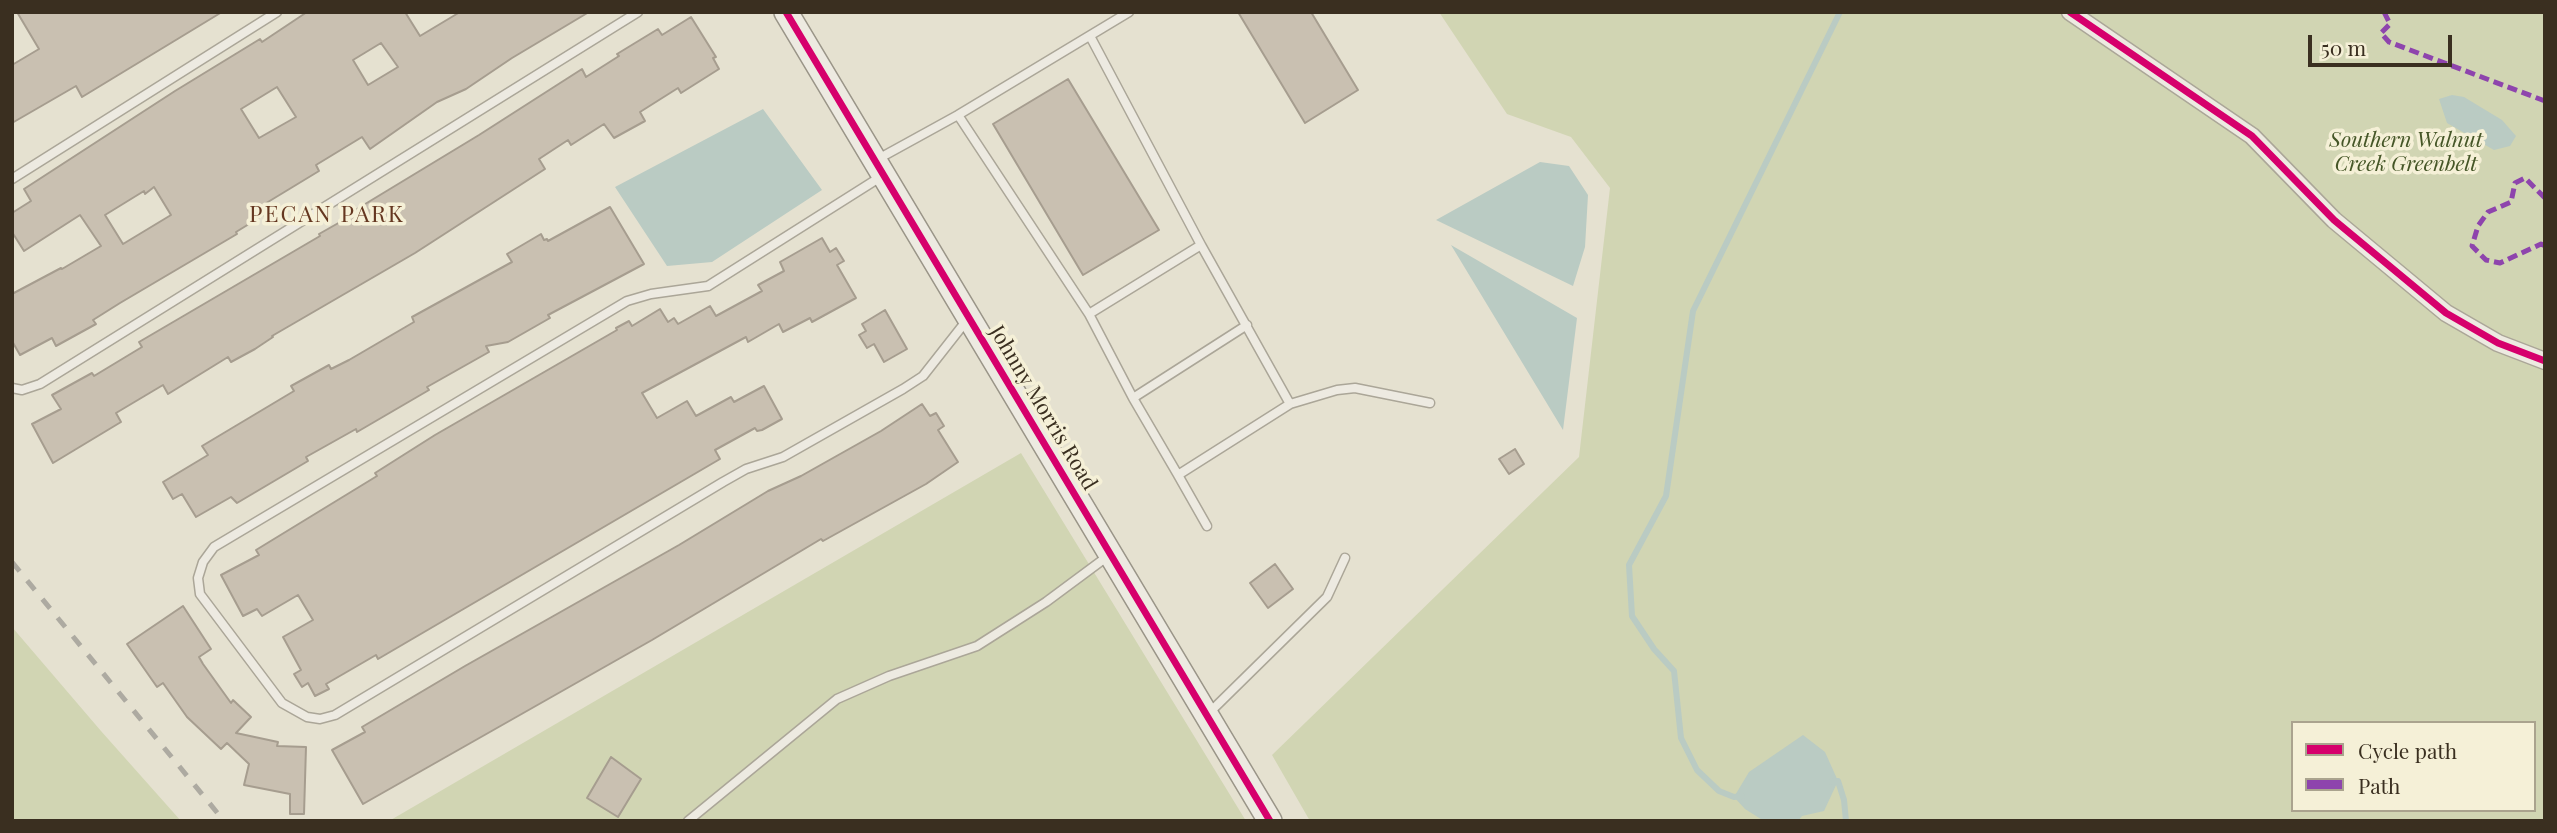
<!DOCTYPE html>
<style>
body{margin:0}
#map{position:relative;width:2557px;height:833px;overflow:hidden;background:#e5e1d0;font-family:"Playfair Display",serif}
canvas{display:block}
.frame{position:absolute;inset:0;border:14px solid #3a2f20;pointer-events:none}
.legend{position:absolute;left:2291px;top:721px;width:245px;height:91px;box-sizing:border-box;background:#f5f0d7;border:2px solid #aaa38e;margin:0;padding:9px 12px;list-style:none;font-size:21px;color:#3a2f20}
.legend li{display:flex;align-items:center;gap:14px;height:35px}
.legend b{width:35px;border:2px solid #aaa38e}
.scale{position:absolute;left:2308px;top:35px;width:144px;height:32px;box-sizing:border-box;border:4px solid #3a2f20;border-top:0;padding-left:9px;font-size:21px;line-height:24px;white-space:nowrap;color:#3a2f20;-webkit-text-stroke:5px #f5f0d7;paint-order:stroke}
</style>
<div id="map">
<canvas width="2557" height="833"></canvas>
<div class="frame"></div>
<ul class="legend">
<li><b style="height:9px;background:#d6006c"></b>Cycle path</li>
<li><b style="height:9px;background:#8e44ad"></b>Path</li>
</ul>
<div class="scale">50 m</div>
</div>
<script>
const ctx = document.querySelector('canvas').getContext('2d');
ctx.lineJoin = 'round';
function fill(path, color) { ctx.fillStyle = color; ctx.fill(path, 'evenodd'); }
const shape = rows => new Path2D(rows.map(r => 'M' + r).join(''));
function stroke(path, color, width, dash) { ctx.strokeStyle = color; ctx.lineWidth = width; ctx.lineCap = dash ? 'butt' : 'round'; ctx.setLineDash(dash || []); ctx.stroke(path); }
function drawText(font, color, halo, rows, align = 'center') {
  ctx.font = font + ' "Playfair Display",serif'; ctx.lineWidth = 7; ctx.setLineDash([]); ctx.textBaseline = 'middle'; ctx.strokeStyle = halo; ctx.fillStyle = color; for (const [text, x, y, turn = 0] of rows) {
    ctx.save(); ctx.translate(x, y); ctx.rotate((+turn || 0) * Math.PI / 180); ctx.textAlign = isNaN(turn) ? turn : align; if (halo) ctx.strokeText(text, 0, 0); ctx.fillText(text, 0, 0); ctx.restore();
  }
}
const green = shape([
 [1439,12,2545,12,2545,821,1310,821,1272,755,1579,457,1610,188,1571,137,1507,114],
 [2293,723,2534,723,2534,810,2293,810],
 [1021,453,1246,821,389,821],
 [12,627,101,731,181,821,12,821]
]);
const water = shape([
 [2452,95,2464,97,2502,120,2516,136,2510,146,2494,150,2447,123,2439,99],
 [763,109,822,190,712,262,667,266,615,187],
 [1540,162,1569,166,1588,195,1585,247,1573,286,1436,220],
 [1451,245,1577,318,1563,430],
 [1803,735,1825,752,1838,781,1824,811,1802,816,1798,821,1764,821,1745,809,1734,797,1749,772]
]);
const stream = shape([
 [1832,782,1838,781,1844,800,1846,821],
 [1742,796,1734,797,1719,791,1697,770,1681,738,1674,671,1654,649,1632,616,1629,565,1666,496,1693,311,1840,12]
]);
const building = shape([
 [17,12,222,12,82,97,76,86,12,123,12,65,39,49,17,12],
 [307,12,405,12,420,36,460,12,589,12,512,58,466,89,437,102,370,149,362,137,316,165,319,171,263,205,267,213,236,232,237,234,120,303,93,320,96,324,56,346,52,338,20,355,12,341,12,294,61,268,62,269,101,246,80,215,24,251,12,232,12,213,31,201,24,189,175,91,260,39,262,42,307,12],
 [381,43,398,67,368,85,353,60,381,43],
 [277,87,296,117,259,138,241,109,277,87],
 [154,187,171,215,123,244,105,215,144,191,145,194,154,187],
 [1238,12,1311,12,1358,90,1305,123,1238,12],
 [691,17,716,57,713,58,719,69,681,93,678,88,640,112,645,121,614,138,604,124,571,145,568,140,539,159,545,169,415,253,272,336,273,337,255,349,231,362,228,357,168,394,163,385,116,413,121,422,53,463,32,424,61,409,52,395,92,373,94,376,142,347,139,342,320,236,319,234,349,217,347,215,479,135,582,69,586,77,619,56,617,54,658,29,662,35,691,17],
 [1068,79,1159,230,1083,275,993,124,1068,79],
 [610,207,644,264,548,315,550,318,508,342,486,346,489,352,427,387,429,390,357,432,356,429,306,457,308,461,237,503,231,497,196,517,182,494,173,499,163,482,208,455,202,446,294,391,291,386,329,365,331,369,349,360,414,322,412,317,512,262,507,254,541,234,544,240,547,239,548,241,610,207],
 [822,238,830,252,836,248,844,261,837,265,856,298,812,322,810,318,783,332,779,324,748,342,746,337,642,393,657,418,687,401,696,416,731,397,734,402,764,386,782,419,762,430,757,431,755,428,715,450,720,459,378,659,376,655,326,684,329,689,315,696,308,683,302,687,294,674,301,670,283,637,313,620,298,595,262,616,257,609,243,616,221,575,259,555,256,550,377,476,375,473,435,435,617,330,616,328,629,321,632,326,660,309,668,322,674,318,678,324,710,306,716,316,762,291,758,285,784,271,780,262,822,238],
 [885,310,907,349,884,362,874,344,867,348,859,335,866,331,862,324,885,310],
 [922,404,930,416,936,413,944,426,938,430,958,462,926,484,823,541,821,539,652,640,363,804,332,750,365,732,362,727,465,666,679,545,768,491,801,476,881,431,922,404],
 [1515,449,1524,464,1509,474,1499,459,1515,449],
 [1275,564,1293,589,1268,608,1250,583,1275,564],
 [183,606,211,649,199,657,203,664,231,703,233,700,251,717,236,733,278,742,277,746,306,747,304,814,290,814,290,794,244,785,249,764,227,743,221,749,187,717,163,683,157,687,127,644,183,606],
 [611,757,641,779,618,817,587,798,611,757]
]);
const lane = shape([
 [958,115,1089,314,1201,245,1090,36],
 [878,159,958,115,1129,12],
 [882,176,708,286,651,294,627,301,214,547,203,562,198,578,200,594,282,703,307,717,320,719,335,715,723,482,746,469,783,457,903,389,923,376,967,320],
 [12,179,277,12],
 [1201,245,1290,404,1337,390,1355,388,1430,403],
 [1089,314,1133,398,1247,325],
 [12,388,22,390,40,384,638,12],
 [1133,398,1178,475],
 [1207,526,1178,475,1290,404],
 [1209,713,1327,597,1345,558],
 [688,821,837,699,889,676,977,646,1046,602,1108,556]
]);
const street = shape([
 [2070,12,2252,136,2334,220,2446,313,2498,343,2545,361]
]);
const secondary = shape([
 [786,12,1270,821]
]);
const rail = shape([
 [12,562,224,821]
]);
const quiet = shape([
 [2384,12,2390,24,2381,33,2389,42,2545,101],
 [2545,198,2525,178,2515,183,2511,202,2488,212,2478,226,2472,246,2486,260,2500,263,2541,244,2545,246]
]);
const cycleway = shape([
 [786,12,1270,821],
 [2070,12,2252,136,2334,220,2446,313,2498,343,2545,361]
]);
const parkNames = [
 ["Southern Walnut",2406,140],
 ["Creek Greenbelt",2406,164]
];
const streetNames = [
 ["Johnny Morris Road",1043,408,59]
];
const neighbourhoodNames = [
 ["PECAN PARK",327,215]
];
fill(green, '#d1d5b3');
fill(water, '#bacbc3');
stroke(stream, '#bacbc3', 6);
fill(building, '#c9c0b1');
stroke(building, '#a69d8f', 2);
stroke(lane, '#aba698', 11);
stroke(street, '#aba698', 19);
stroke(secondary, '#9a9588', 26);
stroke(lane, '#edeae1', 8);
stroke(street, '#edeae1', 16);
stroke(secondary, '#edeae1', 23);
stroke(rail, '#adaaa1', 5, [12, 12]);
stroke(quiet, '#8e44ad', 5, [10, 5]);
stroke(cycleway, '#d6006c', 7);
drawText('italic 21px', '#455627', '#f5f0d7', parkNames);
drawText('21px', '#3a2f20', '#f5f0d7', streetNames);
ctx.letterSpacing = '2px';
drawText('23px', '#653720', '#f5f0d7', neighbourhoodNames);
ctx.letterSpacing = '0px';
</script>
